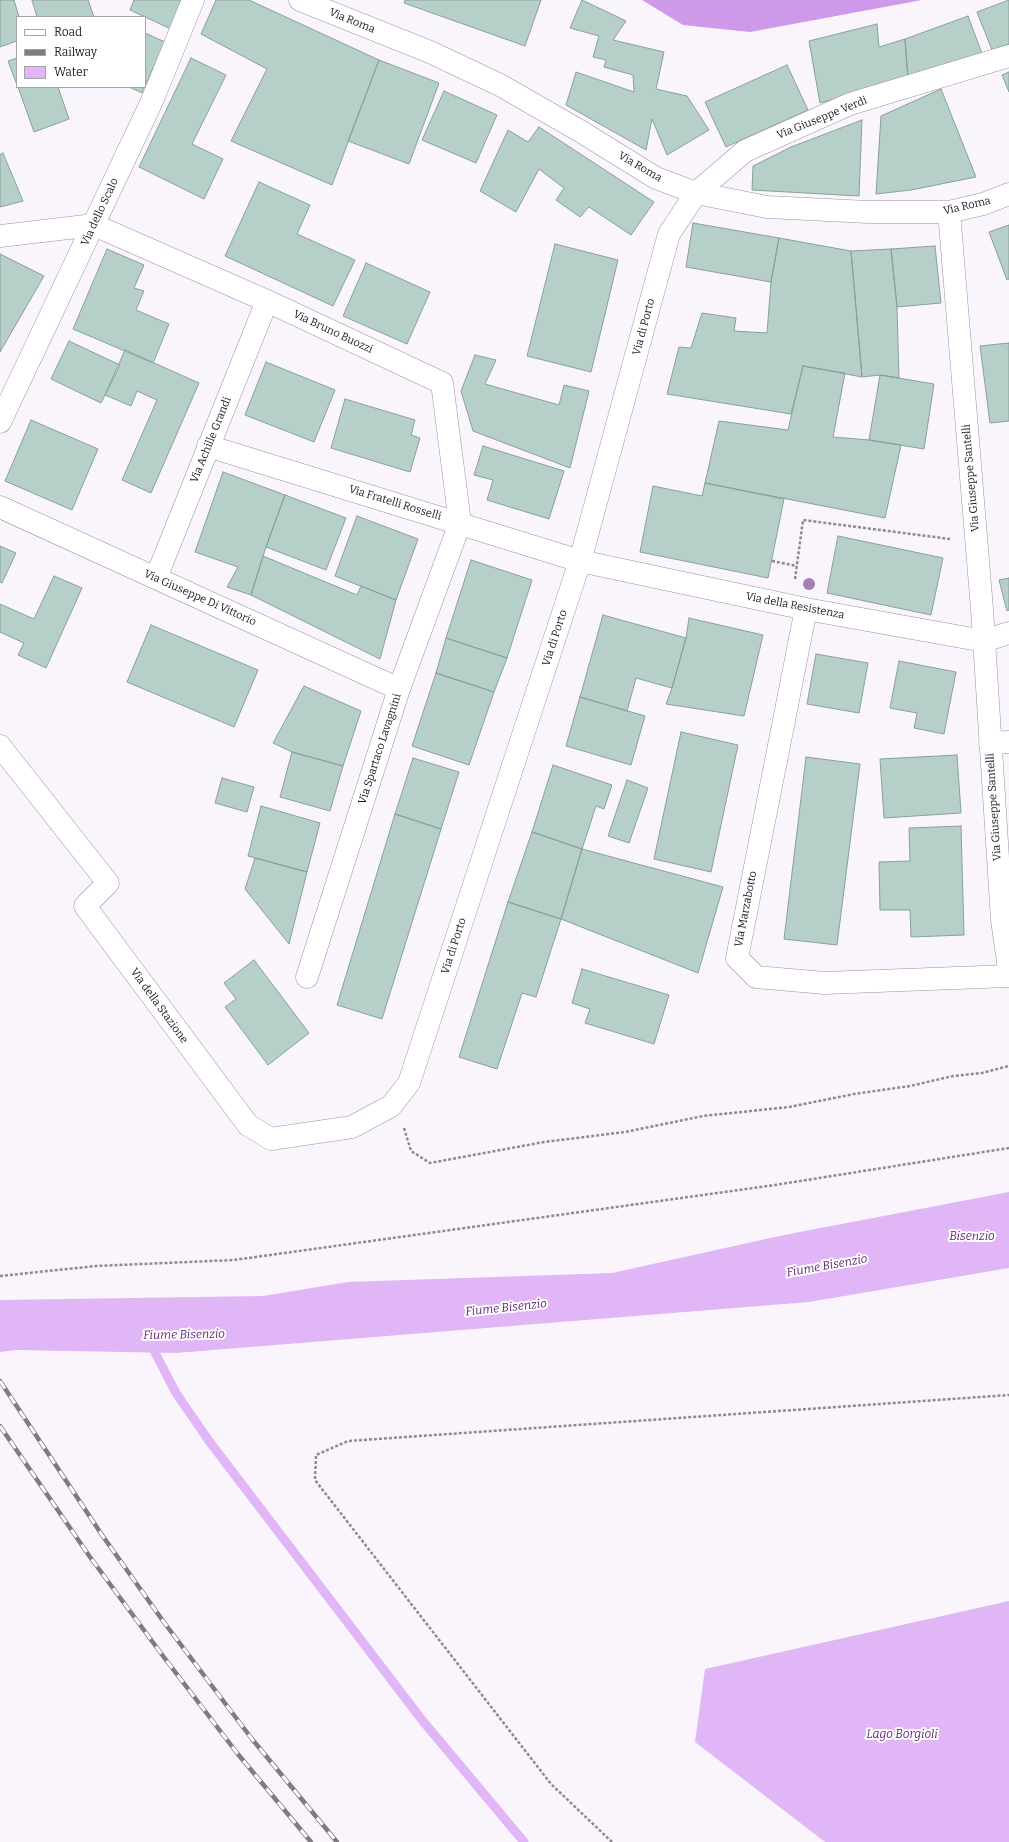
<!DOCTYPE html>
<style>
body{margin:0}
#map{position:relative;width:1009px;height:1842px;overflow:hidden;background:#faf5fd;font-family:Bitter,serif}
canvas{display:block}
.legend{position:absolute;left:16px;top:16px;width:130px;height:72px;box-sizing:border-box;background:#fff;border:1px solid #a6a4a7;margin:0;padding:5px 7px;list-style:none;font-size:12px;color:#201c23}
.legend li{display:flex;align-items:center;gap:8px;height:20px}
.legend b{width:20px;border:1px solid #a6a4a7}
</style>
<div id="map">
<canvas width="1009" height="1842"></canvas>
<ul class="legend">
<li><b style="height:5px;background:#fff"></b>Road</li>
<li><b style="height:5px;background:#7f7b82"></b>Railway</li>
<li><b style="height:11px;background:#e0b6f7"></b>Water</li>
</ul>
</div>
<script>
const ctx = document.querySelector('canvas').getContext('2d');
ctx.lineJoin = 'round';
function fill(path, color) { ctx.fillStyle = color; ctx.fill(path, 'evenodd'); }
const shape = rows => new Path2D(rows.map(r => 'M' + r).join(''));
function stroke(path, color, width, dash) { ctx.strokeStyle = color; ctx.lineWidth = width; ctx.lineCap = dash ? 'butt' : 'round'; ctx.setLineDash(dash || []); ctx.stroke(path); }
function drawText(font, color, halo, rows, align = 'center') {
  ctx.font = font + ' Bitter,serif'; ctx.lineWidth = 4; ctx.setLineDash([]); ctx.textBaseline = 'middle'; ctx.strokeStyle = halo; ctx.fillStyle = color; for (const [text, x, y, turn = 0] of rows) {
    ctx.save(); ctx.translate(x, y); ctx.rotate((+turn || 0) * Math.PI / 180); ctx.textAlign = isNaN(turn) ? turn : align; if (halo) ctx.strokeText(text, 0, 0); ctx.fillText(text, 0, 0); ctx.restore();
  }
}
const forest = shape([
 [642,0,922,0,750,32,683,25]
]);
const water = shape([
 [1009,1192,1009,1268,809,1302,176,1353,16,1350,0,1352,0,1300,263,1296,348,1282,612,1273,784,1235],
 [1009,1601,1009,1842,825,1842,695,1742,705,1669]
]);
const stream = shape([
 [150,1343,176,1393,209,1441,422,1720,524,1842]
]);
const building = shape([
 [0,0,14,0,19,17,17,17,17,41,0,47,0,0],
 [32,0,88,0,94,17,37,17,32,0],
 [134,0,184,0,173,30,130,10,134,0],
 [216,0,249,0,379,60,332,185,231,141,267,69,201,34,216,0],
 [405,0,541,0,525,46,404,3,405,0],
 [582,0,626,21,613,40,664,52,656,89,687,96,709,130,667,155,652,119,646,150,566,105,576,72,634,92,633,75,604,67,606,60,593,57,599,36,570,28,582,0],
 [1009,0,1009,44,992,50,977,12,1009,0],
 [968,16,984,59,908,79,905,39,968,16],
 [877,24,879,47,905,39,908,79,820,103,809,41,877,24],
 [145,33,165,42,145,86,145,33],
 [17,58,17,85,8,61,17,58],
 [191,58,226,75,192,144,223,159,204,199,139,167,191,58],
 [379,60,439,83,409,164,348,141,379,60],
 [787,65,808,110,726,147,705,102,787,65],
 [1009,72,1009,92,1002,75,1009,72],
 [18,87,58,87,69,119,34,132,18,87],
 [129,87,144,87,142,93,129,87],
 [941,89,976,177,911,190,876,194,881,116,941,89],
 [444,91,497,115,476,163,422,140,444,91],
 [862,120,859,196,752,190,753,166,791,147,862,120],
 [539,127,654,202,631,235,589,207,580,217,556,200,564,188,539,169,516,212,480,191,508,130,528,142,539,127],
 [3,153,23,201,0,207,0,155,3,153],
 [259,182,310,205,297,234,355,260,333,306,225,256,259,182],
 [693,223,779,238,771,282,686,267,693,223],
 [1009,225,1009,279,1007,280,989,232,1009,225],
 [779,238,851,251,862,377,803,366,791,414,667,394,679,347,691,348,702,313,736,318,734,331,767,333,771,282,779,238],
 [555,244,618,260,591,372,527,356,555,244],
 [935,246,941,303,897,307,891,249,935,246],
 [107,249,144,265,134,288,144,291,136,310,169,324,153,363,73,329,107,249],
 [891,249,897,307,899,378,880,375,862,377,851,251,891,249],
 [0,254,44,276,0,352,0,254],
 [366,263,430,292,407,344,343,316,366,263],
 [69,341,120,365,101,403,51,379,69,341],
 [1009,343,1009,421,990,423,980,346,1009,343],
 [125,350,199,383,151,493,122,480,157,400,137,391,131,406,105,395,125,350],
 [475,355,496,360,485,384,559,405,564,385,589,391,570,468,473,431,461,391,475,355],
 [266,362,335,390,314,442,245,415,266,362],
 [803,366,845,373,833,437,869,440,901,445,885,518,705,483,719,421,788,430,803,366],
 [880,375,934,384,924,449,869,440,880,375],
 [345,399,415,420,411,435,420,438,410,472,331,448,345,399],
 [31,420,98,449,72,510,5,481,31,420],
 [483,446,564,471,549,519,487,500,493,480,474,475,483,446],
 [223,472,285,495,266,547,251,595,227,587,238,567,195,552,223,472],
 [705,483,784,499,768,578,640,552,653,486,702,496,705,483],
 [285,495,346,518,326,570,266,547,285,495],
 [357,516,418,539,396,600,335,576,357,516],
 [838,536,943,558,931,615,827,593,838,536],
 [0,546,16,553,2,583,0,582,0,546],
 [263,556,357,595,361,586,396,600,380,659,251,595,263,556],
 [471,560,532,580,507,658,446,638,471,560],
 [54,576,82,588,46,668,18,655,24,643,0,632,0,604,34,619,54,576],
 [1009,578,1009,610,1007,611,999,580,1009,578],
 [603,615,686,638,672,688,636,678,627,711,580,697,603,615],
 [689,618,763,635,744,716,666,704,672,688,686,638,689,618],
 [151,625,258,670,234,727,127,682,151,625],
 [446,638,507,658,494,692,436,673,446,638],
 [816,654,868,663,859,713,807,704,816,654],
 [899,661,956,672,944,734,914,728,917,713,890,708,899,661],
 [436,673,494,692,469,765,412,746,436,673],
 [304,686,361,711,343,766,292,752,273,743,304,686],
 [580,697,645,716,631,765,566,746,580,697],
 [681,732,738,745,711,872,654,859,681,732],
 [292,752,343,766,330,811,280,797,292,752],
 [957,755,961,813,884,818,880,759,957,755],
 [806,757,860,764,837,945,784,939,806,757],
 [413,758,459,772,441,829,395,814,413,758],
 [553,765,612,785,604,809,596,806,582,849,532,832,553,765],
 [222,778,254,787,247,812,215,803,222,778],
 [627,780,648,788,629,843,608,836,627,780],
 [261,806,320,823,307,872,248,856,261,806],
 [395,814,441,829,382,1019,337,1005,395,814],
 [961,826,964,935,911,937,910,910,880,910,879,862,910,861,909,828,961,826],
 [532,832,582,849,561,919,508,902,532,832],
 [582,849,723,887,698,973,561,919,582,849],
 [255,858,307,872,289,944,245,889,255,858],
 [508,902,561,919,536,997,522,993,497,1069,459,1057,508,902],
 [254,960,309,1033,268,1065,225,1007,236,999,224,983,254,960],
 [582,969,669,995,654,1044,585,1023,590,1009,572,1003,582,969]
]);
const path = shape([
 [772,561,797,566],
 [795,579,803,520,950,539],
 [404,1128,411,1151,430,1163,544,1142,625,1132,703,1116,789,1107,854,1094,910,1086,953,1076,982,1073,1009,1066],
 [0,1276,96,1266,234,1260,775,1185,1009,1148],
 [612,1842,551,1784,315,1480,316,1455,348,1441,1009,1395]
]);
const street = shape([
 [0,236,94,225,267,301,442,383,460,523,399,689,307,977],
 [0,422,152,101,193,0],
 [208,446,580,561,806,609,984,641,1009,633],
 [0,507,399,689],
 [156,578,267,301],
 [806,609,737,958,756,977,825,983,1009,976],
 [990,743,1009,742],
 [0,746,108,883,85,906,248,1125,271,1139,352,1127,391,1106,409,1083,580,561,669,234,696,193,745,151,850,104,1009,56]
]);
const secondary = shape([
 [300,0,430,52,500,85,580,131,656,178,696,193,767,207,868,212,949,212,983,204,1009,194],
 [949,212,982,609,1002,920,1009,969]
]);
const rail = shape([
 [0,1381,102,1535,163,1621,252,1739,337,1842],
 [0,1426,90,1557,163,1656,237,1753,311,1842]
]);
const trees = [
 [809,584]
];
const streetNames = [
 ["Via Roma",352,21,22],
 ["Via Giuseppe Verdi",822,118,-22],
 ["Via Roma",640,167,30],
 ["Via Roma",967,206,-13],
 ["Via dello Scalo",100,212,-65],
 ["Via di Porto",644,327,-75],
 ["Via Bruno Buozzi",333,332,25],
 ["Via Achille Grandi",211,440,-68],
 ["Via Giuseppe Santelli",971,478,-95],
 ["Via Fratelli Rosselli",395,503,17],
 ["Via Giuseppe Di Vittorio",200,598,24],
 ["Via della Resistenza",795,606,11],
 ["Via di Porto",555,638,-72],
 ["Via Spartaco Lavagnini",380,749,-72],
 ["Via Giuseppe Santelli",994,807,-94],
 ["Via Marzabotto",746,909,-79],
 ["Via di Porto",454,946,-72],
 ["Via della Stazione",159,1006,54]
];
const waterNames = [
 ["Bisenzio",972,1237],
 ["Fiume Bisenzio",827,1266,-10],
 ["Fiume Bisenzio",506,1308,-6],
 ["Fiume Bisenzio",184,1335,-1],
 ["Lago Borgioli",902,1735]
];
fill(forest, '#cd99e8');
fill(water, '#e0b6f7');
stroke(stream, '#e0b6f7', 9);
fill(building, '#b6cfc9');
stroke(building, '#88a09a', 1);
stroke(street, '#9c91a3', 23);
stroke(secondary, '#9c91a3', 23);
stroke(path, '#8f8a92', 2.5, [3, 2]);
stroke(street, '#fff', 22);
stroke(secondary, '#fff', 22);
stroke(rail, '#7f7b82', 4.5);
stroke(rail, '#fff', 3, [9]);
ctx.fillStyle = '#a57fb6';
for (const [x, y] of trees) { ctx.beginPath(); ctx.arc(x, y, 6, 0, 2 * Math.PI); ctx.fill(); }
drawText('11px', '#201c23', '#fff', streetNames);
drawText('italic 12px', '#662682', '#fff', waterNames);
</script>
